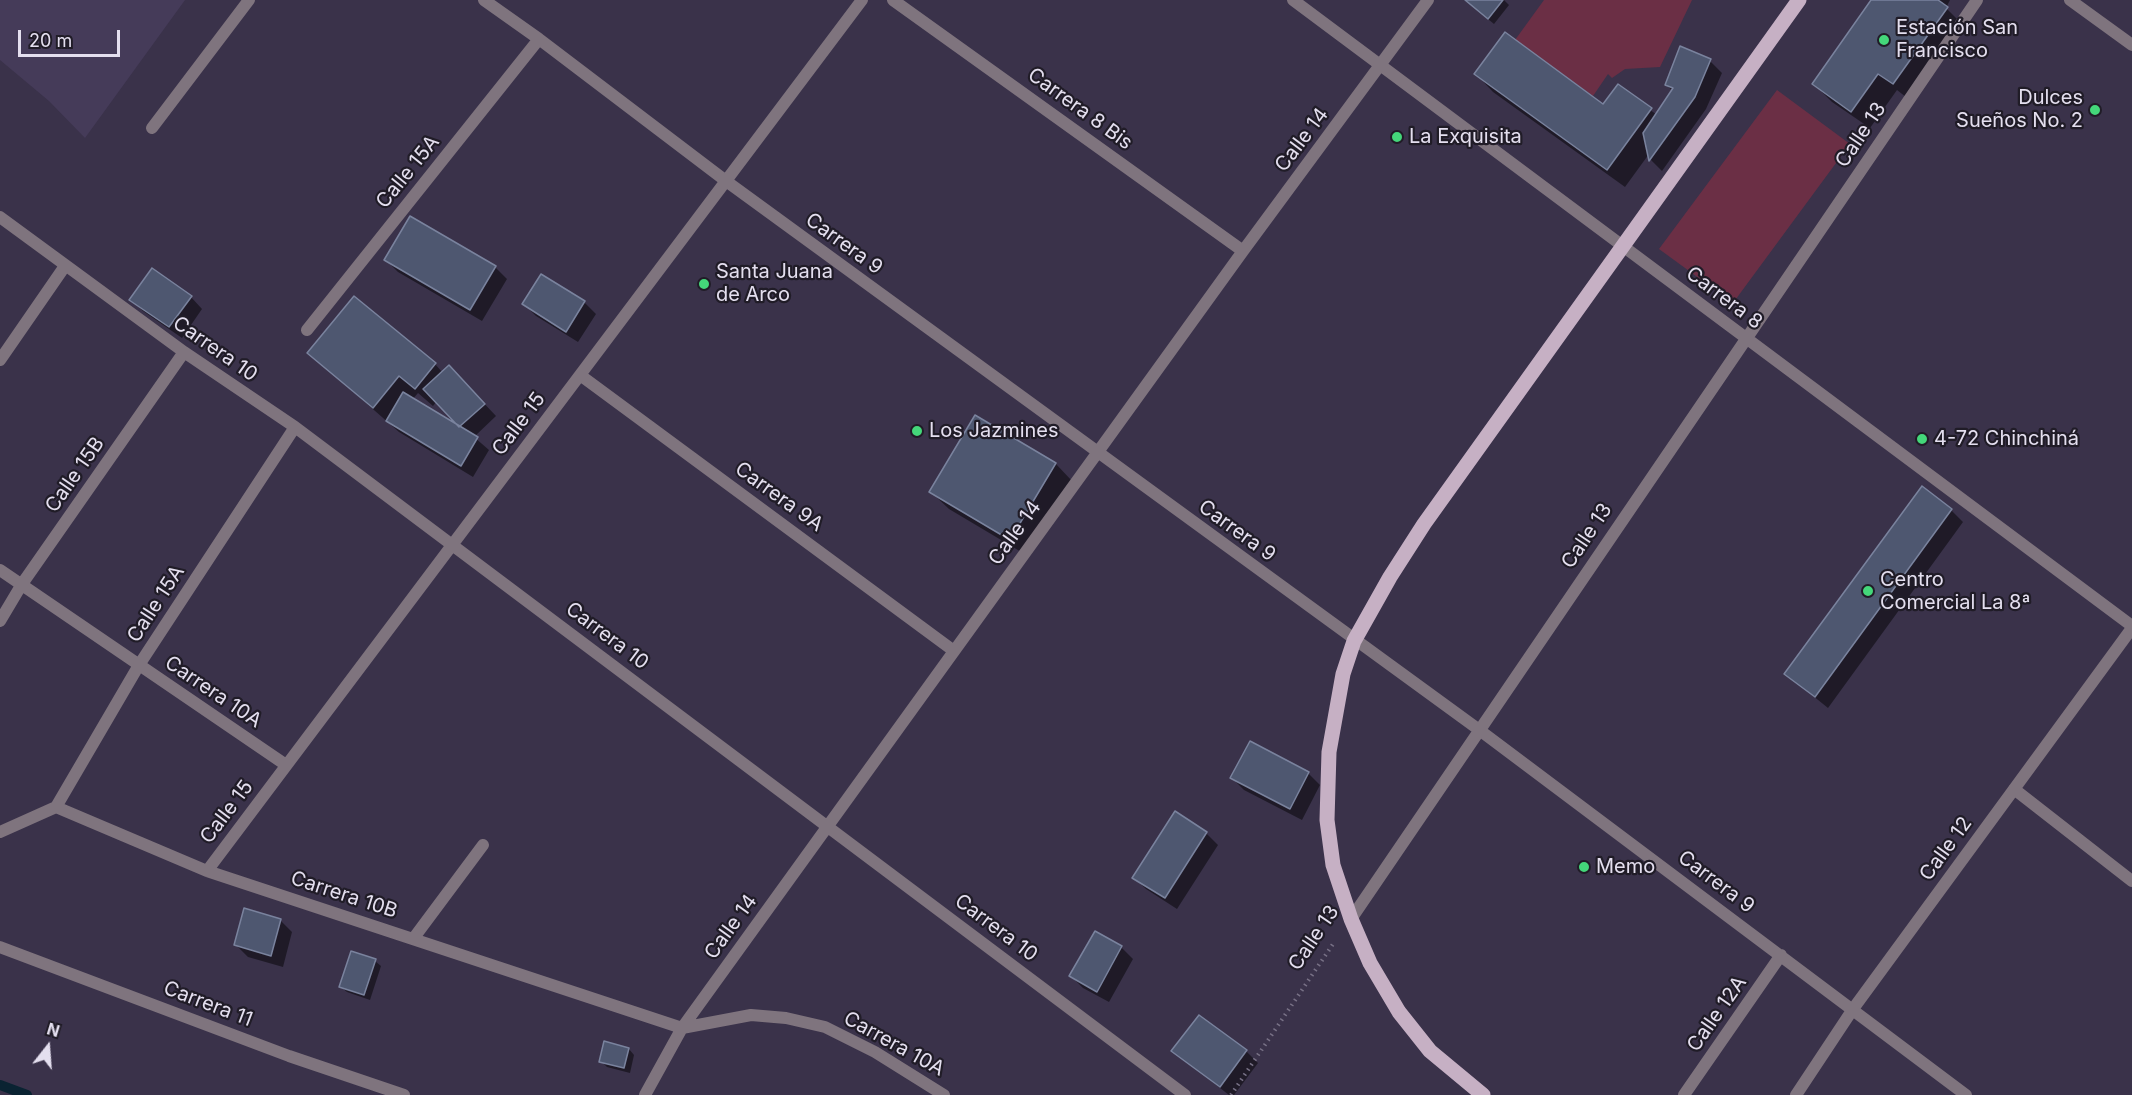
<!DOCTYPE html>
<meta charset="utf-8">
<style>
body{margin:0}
#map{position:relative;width:2132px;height:1095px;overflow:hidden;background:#3a324a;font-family:Inter,sans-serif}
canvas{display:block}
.north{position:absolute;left:18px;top:1017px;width:60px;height:60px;-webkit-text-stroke:4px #201c27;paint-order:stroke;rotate:17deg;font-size:16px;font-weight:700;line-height:24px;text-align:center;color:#e4dfef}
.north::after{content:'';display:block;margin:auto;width:21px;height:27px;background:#e4dfef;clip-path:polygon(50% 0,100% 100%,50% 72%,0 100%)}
.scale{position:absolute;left:18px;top:30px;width:102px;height:27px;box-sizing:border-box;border:3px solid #e4dfef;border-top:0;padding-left:8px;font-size:18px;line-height:21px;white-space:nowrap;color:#e4dfef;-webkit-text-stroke:4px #201c27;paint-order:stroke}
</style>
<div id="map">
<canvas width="2132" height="1095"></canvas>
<div class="north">N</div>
<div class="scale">20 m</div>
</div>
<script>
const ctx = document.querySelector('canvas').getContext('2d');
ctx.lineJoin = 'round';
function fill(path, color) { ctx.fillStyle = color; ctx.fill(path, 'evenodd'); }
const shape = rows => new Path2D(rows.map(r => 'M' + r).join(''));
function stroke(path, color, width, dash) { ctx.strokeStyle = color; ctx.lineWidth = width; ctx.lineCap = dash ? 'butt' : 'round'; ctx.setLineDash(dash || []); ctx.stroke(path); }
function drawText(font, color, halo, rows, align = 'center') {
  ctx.font = font + ' Inter,sans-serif'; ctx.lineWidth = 4.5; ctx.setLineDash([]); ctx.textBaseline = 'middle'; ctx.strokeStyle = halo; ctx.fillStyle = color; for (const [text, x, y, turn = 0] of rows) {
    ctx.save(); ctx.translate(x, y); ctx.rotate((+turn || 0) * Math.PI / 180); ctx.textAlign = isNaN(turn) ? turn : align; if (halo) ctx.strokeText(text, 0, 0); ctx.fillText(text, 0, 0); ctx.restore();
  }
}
const built = shape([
 [0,0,185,0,85,138,49,101,0,60]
]);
const green = shape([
 [1544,0,1692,0,1660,67,1625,69,1612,78,1608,74,1593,96,1515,40],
 [1777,90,1850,144,1733,303,1659,249]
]);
const shadow = shape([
 [1504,0,1509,5,1494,24,1466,1],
 [1873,0,1950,0,1946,8,1964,26,1911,101,1897,90,1870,128,1832,102,1814,84],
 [1681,48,1710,61,1722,73,1706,109,1662,171,1651,160,1649,154,1625,187,1493,92,1476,74,1604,106,1618,86,1657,115,1673,91,1666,85],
 [386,260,495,267,507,279,482,321,398,272],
 [191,297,202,309,182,338,143,311,131,299],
 [584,302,596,314,578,342,536,316,524,304],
 [309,353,435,364,443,373,461,379,496,416,474,437,489,450,473,477,399,432],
 [418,393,433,406,437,401,461,429,412,400],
 [976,417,1056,464,1073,482,1028,556,949,509,931,492],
 [1951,510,1963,522,1828,708,1786,674],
 [1250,743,1308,773,1320,785,1302,820,1244,790,1232,778],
 [1206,833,1218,845,1177,909,1146,889,1134,878],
 [280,920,292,932,283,967,248,957,236,945],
 [1121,947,1133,959,1109,1002,1083,988,1071,976],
 [375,961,381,966,370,1000,347,992,341,987],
 [629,1049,634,1055,630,1073,607,1067,601,1061],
 [1173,1051,1246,1051,1258,1063,1234,1095,1229,1095]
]);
const stream = shape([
 [0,1085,27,1095]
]);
const building = shape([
 [1465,0,1503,0,1488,19,1465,0],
 [1871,0,1938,0,1948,7,1893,84,1878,74,1851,112,1812,84,1871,0],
 [1505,32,1603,104,1618,84,1652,108,1607,170,1474,74,1505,32],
 [1680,46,1711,59,1695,97,1649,161,1643,133,1673,88,1665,85,1680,46],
 [410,216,496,266,470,310,384,260,410,216],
 [152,268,192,296,169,327,129,300,152,268],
 [541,274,585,301,566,332,522,304,541,274],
 [354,296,436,363,415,389,399,376,373,408,307,353,354,296],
 [449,365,485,404,459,427,423,389,449,365],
 [403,392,478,437,461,466,386,421,403,392],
 [975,415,1056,463,1010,540,929,492,975,415],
 [1922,486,1952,509,1815,697,1784,674,1922,486],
 [1250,741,1309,772,1290,809,1230,778,1250,741],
 [1175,811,1207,832,1165,898,1132,878,1175,811],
 [244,908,281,919,271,956,234,945,244,908],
 [1095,931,1122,946,1097,992,1069,976,1095,931],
 [351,951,376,959,364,995,339,987,351,951],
 [1199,1015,1247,1050,1220,1087,1171,1051,1199,1015],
 [604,1041,629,1048,624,1068,599,1062,604,1041]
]);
const path = shape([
 [1231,1095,1333,944]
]);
const street = shape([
 [484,0,539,39,726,181,1478,729,1966,1095],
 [893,0,1243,251],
 [1293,0,2132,626],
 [2070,0,2132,45],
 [152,128,249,0],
 [0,217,184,352,295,427,1185,1095],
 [307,330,539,39],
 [0,360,65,266],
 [580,375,954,651],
 [0,570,286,765],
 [0,621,22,584,184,352],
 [2014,789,2132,881],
 [56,807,139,665,295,427],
 [0,832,56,807,207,871,682,1028],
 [207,871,862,0],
 [1351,919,1977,0],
 [413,939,483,845],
 [0,947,289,1056,404,1095],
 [682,1028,751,1015,786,1018,825,1027,875,1052,944,1095],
 [645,1095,682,1028,1243,251,1428,0],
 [1684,1095,1781,955],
 [1796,1095,1853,1009,2132,628]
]);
const primary = shape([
 [1483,1095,1430,1051,1399,1012,1370,963,1351,919,1333,865,1327,820,1329,752,1343,674,1354,641,1390,577,1424,524,1799,0]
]);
const markers = [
 [1884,40,6,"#44d77a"],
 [2095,110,6,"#44d77a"],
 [1397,137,6,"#44d77a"],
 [704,284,6,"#44d77a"],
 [917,431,6,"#44d77a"],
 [1922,439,6,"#44d77a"],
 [1868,591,6,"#44d77a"],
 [1584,867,6,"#44d77a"]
];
const poiNames = [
 ["Estación San",1896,28],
 ["Francisco",1896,51],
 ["Dulces",2083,98,"right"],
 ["Sueños No. 2",2083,121,"right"],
 ["La Exquisita",1409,137],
 ["Santa Juana",716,272],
 ["de Arco",716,295],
 ["Los Jazmines",929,431],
 ["4-72 Chinchiná",1934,439],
 ["Centro",1880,580],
 ["Comercial La 8ª",1880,603],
 ["Memo",1596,867]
];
const streetNames = [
 ["Carrera 8 Bis",1080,109,36],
 ["Calle 13",1861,135,-56],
 ["Calle 14",1302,140,-53],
 ["Calle 15A",408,172,-51],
 ["Carrera 9",844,244,36],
 ["Carrera 8",1724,298,37],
 ["Carrera 10",215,349,35],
 ["Calle 15",519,424,-53],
 ["Calle 15B",75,475,-55],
 ["Carrera 9A",779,497,36],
 ["Carrera 9",1237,531,36],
 ["Calle 14",1015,533,-54],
 ["Calle 13",1587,536,-56],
 ["Calle 15A",156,604,-57],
 ["Carrera 10",607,636,37],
 ["Carrera 10A",213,692,34],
 ["Calle 15",227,812,-53],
 ["Calle 12",1946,849,-54],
 ["Carrera 9",1716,882,37],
 ["Carrera 10B",344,895,18],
 ["Calle 14",731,927,-54],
 ["Carrera 10",996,928,37],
 ["Calle 13",1314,938,-56],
 ["Carrera 11",208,1004,21],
 ["Calle 12A",1717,1014,-55],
 ["Carrera 10A",894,1044,29]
];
fill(built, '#453b59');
fill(green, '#6b2f45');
fill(shadow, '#0007');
stroke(stream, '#0a2332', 10);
fill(building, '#4e5770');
stroke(building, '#7a839e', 1.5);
stroke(path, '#787186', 4, [1.5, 4.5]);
stroke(street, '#7f747e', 12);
stroke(primary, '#c6b0c4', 15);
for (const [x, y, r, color] of markers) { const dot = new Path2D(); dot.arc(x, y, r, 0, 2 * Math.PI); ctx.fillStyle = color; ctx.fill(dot); stroke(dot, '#201c27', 2); }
drawText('20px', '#e4dfef', '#201c27', poiNames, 'left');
drawText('20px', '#e4dfef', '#201c27', streetNames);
</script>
